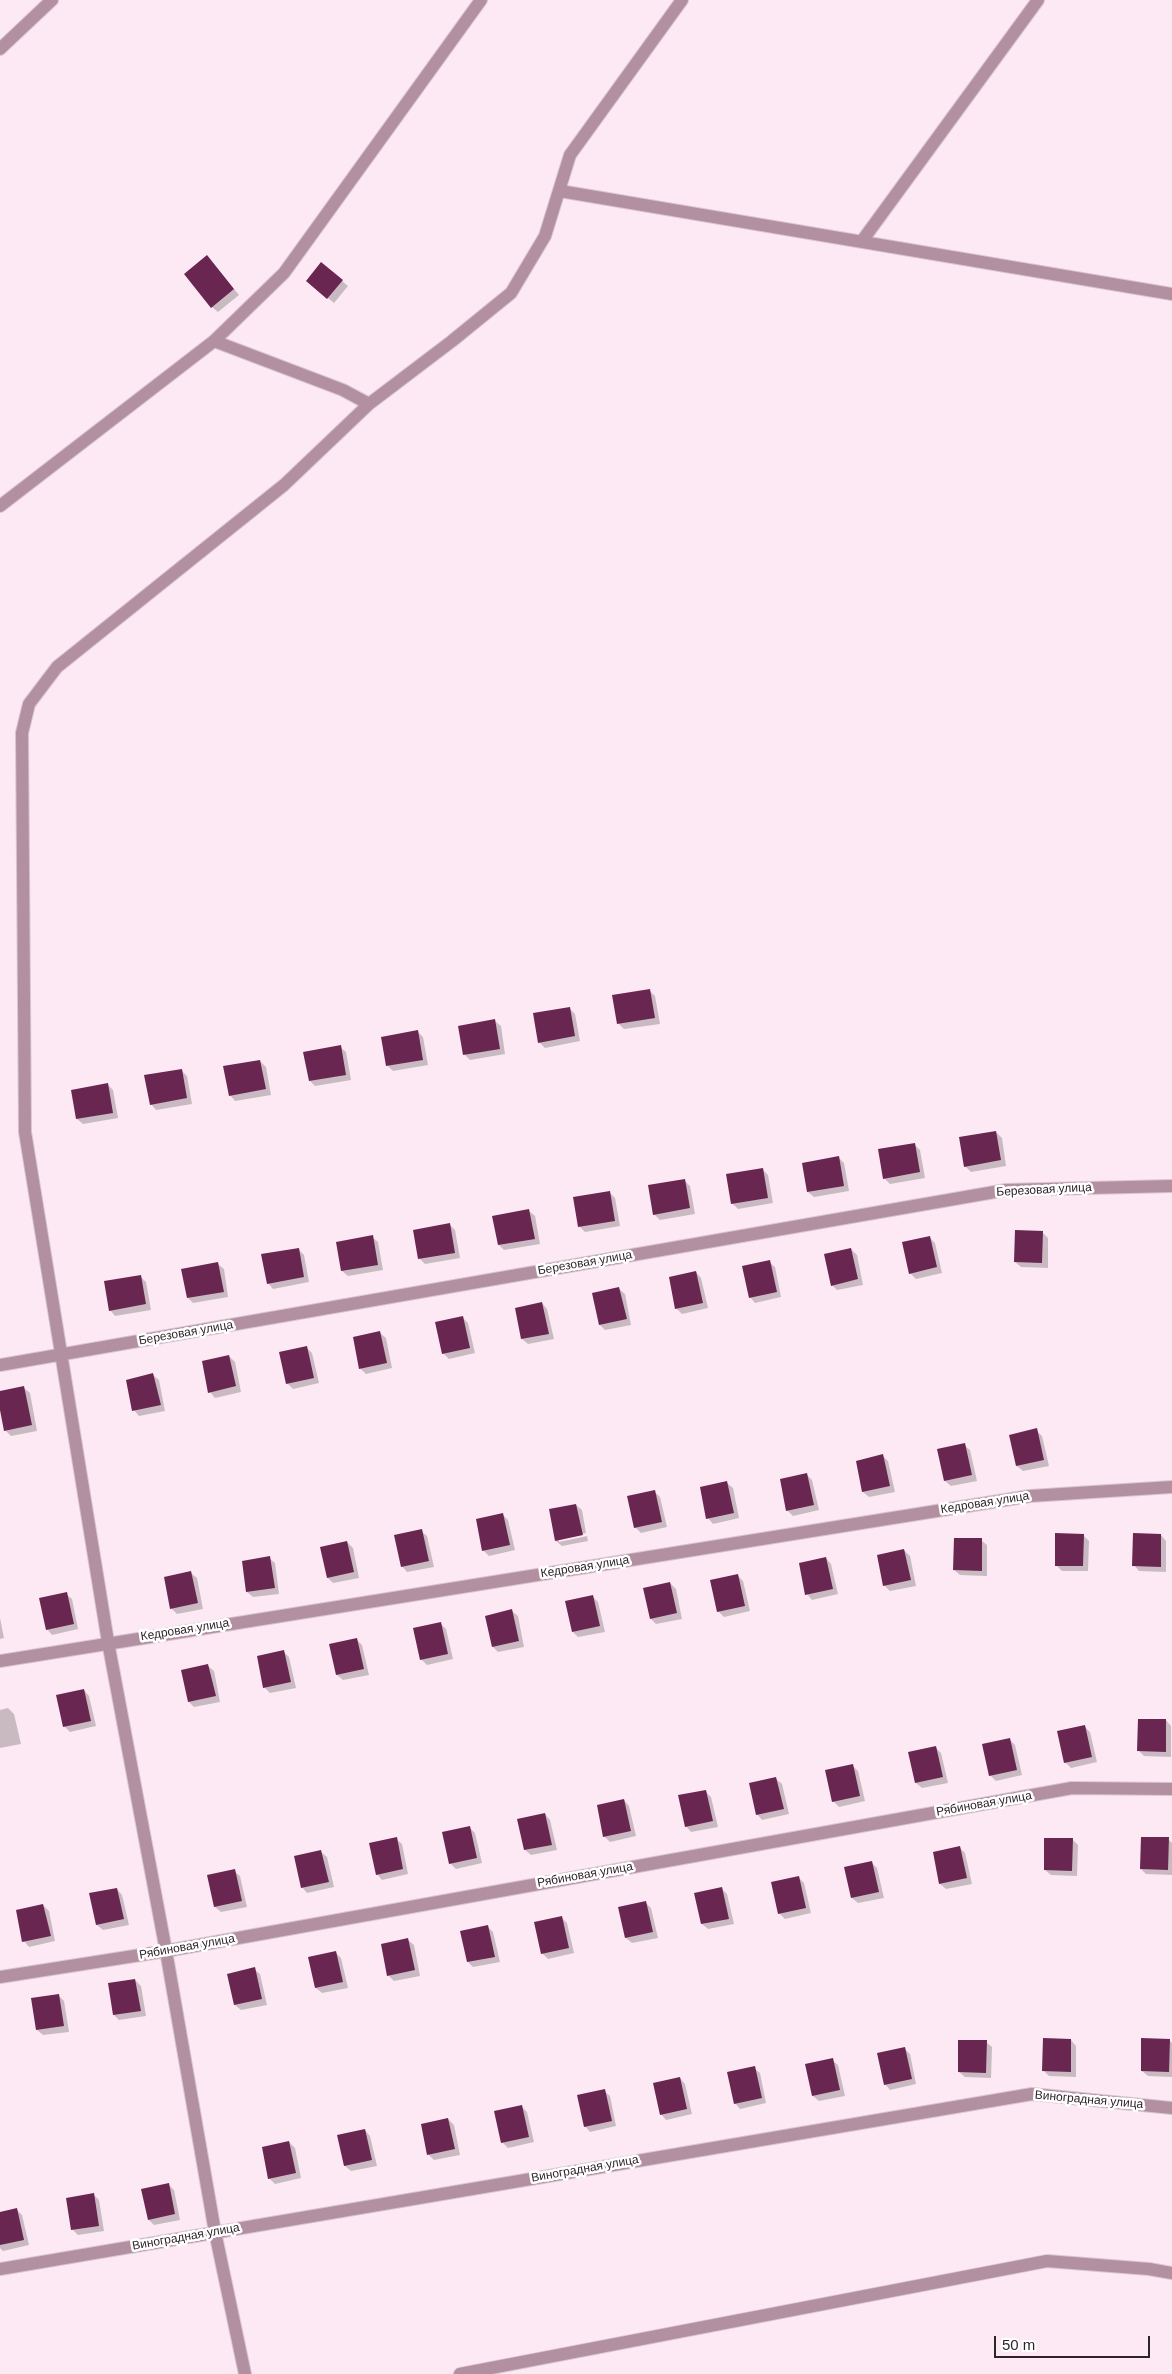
<!DOCTYPE html>
<meta charset="utf-8">
<style>
body{margin:0}
#map{position:relative;width:1172px;height:2374px;overflow:hidden;background:#fce9f3;font-family:Helvetica,sans-serif}
canvas{display:block}
.scale{position:absolute;left:994px;top:2336px;width:156px;height:22px;box-sizing:border-box;border:2px solid #2e2329;border-top:0;padding-left:6px;font-size:15px;line-height:18px;white-space:nowrap;color:#2e2329;-webkit-text-stroke:4px #fff;paint-order:stroke}
</style>
<div id="map">
<canvas width="1172" height="2374"></canvas>
<div class="scale">50 m</div>
</div>
<script>
const ctx = document.querySelector('canvas').getContext('2d');
ctx.lineJoin = 'round';
function fill(path, color) { ctx.fillStyle = color; ctx.fill(path, 'evenodd'); }
const shape = rows => new Path2D(rows.map(r => 'M' + r).join(''));
function stroke(path, color, width, dash) { ctx.strokeStyle = color; ctx.lineWidth = width; ctx.lineCap = dash ? 'butt' : 'round'; ctx.setLineDash(dash || []); ctx.stroke(path); }
function drawText(font, color, halo, rows, align = 'center') {
  ctx.font = font + ' Helvetica,sans-serif'; ctx.lineWidth = 5; ctx.setLineDash([]); ctx.textBaseline = 'middle'; ctx.strokeStyle = halo; ctx.fillStyle = color; for (const [text, x, y, turn = 0] of rows) {
    ctx.save(); ctx.translate(x, y); ctx.rotate((+turn || 0) * Math.PI / 180); ctx.textAlign = isNaN(turn) ? turn : align; if (halo) ctx.strokeText(text, 0, 0); ctx.fillText(text, 0, 0); ctx.restore();
  }
}
const shadow = shape([
 [212,262,239,295,218,312,212,307],
 [342,281,348,286,334,303,313,286],
 [649,990,655,996,660,1024,624,1029,619,1024,614,996],
 [569,1008,575,1014,580,1041,545,1048,539,1042],
 [495,1021,501,1026,505,1054,470,1060,465,1055],
 [418,1032,423,1037,428,1065,393,1071,388,1066],
 [340,1047,346,1052,351,1080,315,1086,310,1081],
 [260,1061,266,1067,271,1095,235,1101,230,1095],
 [181,1070,187,1076,192,1104,156,1110,151,1104],
 [108,1085,113,1090,118,1118,83,1124,77,1119],
 [996,1132,1002,1138,1006,1166,971,1172,965,1166],
 [914,1144,920,1150,925,1178,890,1184,884,1178],
 [839,1158,844,1163,849,1191,814,1197,808,1192],
 [762,1169,768,1175,773,1203,738,1209,732,1203],
 [684,1180,690,1186,695,1214,660,1220,654,1214],
 [610,1193,615,1198,620,1226,585,1232,579,1226],
 [529,1211,535,1216,540,1244,504,1250,499,1245],
 [449,1224,455,1230,460,1258,425,1264,419,1258],
 [1042,1232,1048,1238,1048,1268,1021,1267,1015,1262],
 [372,1237,378,1242,383,1270,348,1276,342,1271],
 [929,1237,935,1243,942,1273,916,1279,910,1273],
 [298,1249,304,1255,309,1282,273,1289,268,1283],
 [851,1249,857,1255,863,1285,837,1290,832,1285],
 [769,1262,775,1267,781,1297,755,1303,750,1297],
 [218,1264,224,1269,228,1297,193,1303,188,1298],
 [696,1272,701,1278,708,1308,682,1314,676,1308],
 [140,1276,146,1282,151,1310,115,1316,110,1310],
 [619,1289,625,1294,631,1325,605,1330,600,1325],
 [542,1303,547,1309,554,1339,528,1344,522,1339],
 [462,1317,468,1323,475,1353,449,1359,443,1353],
 [380,1333,386,1338,392,1368,366,1374,360,1368],
 [306,1347,312,1353,319,1383,293,1389,287,1383],
 [229,1356,235,1362,241,1392,215,1398,210,1392],
 [153,1375,159,1380,165,1411,139,1416,134,1410],
 [24,1388,30,1393,37,1431,11,1436,5,1430,0,1392],
 [1036,1430,1042,1436,1049,1466,1023,1471,1017,1466],
 [964,1445,970,1450,977,1481,951,1486,945,1481],
 [883,1456,888,1461,895,1492,869,1497,863,1492,857,1461],
 [807,1475,812,1480,819,1510,793,1516,787,1510],
 [727,1483,733,1488,739,1518,713,1524,708,1518],
 [655,1492,660,1497,667,1527,641,1533,635,1527],
 [576,1505,582,1510,586,1533,559,1539,559,1542,587,1536,588,1541,562,1546,556,1541],
 [503,1515,508,1520,515,1550,489,1556,483,1550],
 [421,1531,427,1536,434,1567,407,1572,402,1566],
 [1083,1535,1089,1541,1088,1571,1062,1571,1056,1565],
 [1161,1535,1166,1541,1166,1572,1139,1571,1134,1565],
 [981,1540,987,1545,987,1576,960,1575,954,1570],
 [347,1542,353,1548,359,1578,333,1583,328,1578],
 [904,1550,910,1556,916,1586,890,1591,885,1586,878,1556],
 [269,1558,275,1563,279,1594,253,1597,247,1592,243,1562],
 [826,1558,831,1564,838,1594,812,1600,807,1594],
 [191,1573,197,1578,203,1609,177,1614,171,1608],
 [738,1576,743,1581,750,1611,724,1617,718,1611],
 [670,1583,676,1589,682,1619,656,1624,651,1619],
 [66,1594,72,1599,78,1629,52,1635,47,1629],
 [592,1596,598,1602,605,1632,578,1637,573,1632],
 [512,1611,518,1616,524,1647,498,1652,493,1647],
 [0,1618,4,1638,0,1639],
 [440,1623,446,1629,453,1659,427,1665,421,1659],
 [356,1639,362,1645,369,1675,343,1680,337,1675,331,1645],
 [284,1652,289,1657,296,1688,270,1693,264,1687],
 [208,1666,214,1671,220,1702,194,1707,189,1702],
 [84,1690,89,1696,96,1726,70,1732,64,1726],
 [8,1708,14,1714,21,1744,0,1748,0,1710],
 [1166,1720,1171,1726,1171,1757,1144,1756,1139,1751],
 [1084,1726,1090,1732,1097,1762,1071,1768,1065,1762],
 [1010,1740,1015,1745,1022,1775,996,1781,990,1775],
 [935,1747,941,1753,948,1783,922,1788,916,1783],
 [853,1766,858,1771,865,1801,839,1807,833,1801],
 [776,1779,782,1784,789,1814,762,1820,757,1814],
 [705,1791,711,1797,718,1827,691,1832,686,1826],
 [624,1800,629,1806,636,1836,610,1842,604,1836],
 [545,1814,550,1820,557,1850,531,1855,525,1850],
 [469,1827,475,1833,482,1863,456,1869,450,1863],
 [396,1839,402,1844,408,1874,382,1880,377,1874],
 [1072,1839,1078,1845,1077,1876,1051,1875,1045,1870],
 [1168,1839,1172,1843,1172,1875,1146,1874,1141,1869],
 [960,1848,965,1853,972,1884,946,1889,940,1884],
 [321,1852,327,1857,334,1887,307,1893,302,1887],
 [871,1862,877,1868,884,1898,858,1903,852,1898,846,1868],
 [234,1871,240,1876,247,1907,221,1912,215,1907],
 [799,1878,804,1883,811,1913,785,1919,779,1913],
 [721,1888,727,1894,734,1924,708,1929,702,1924],
 [117,1889,122,1895,129,1925,103,1930,97,1925],
 [645,1902,651,1908,658,1938,632,1943,626,1938],
 [43,1905,49,1911,55,1941,29,1947,24,1941],
 [561,1917,567,1923,574,1953,548,1959,542,1953],
 [487,1926,493,1932,500,1962,473,1967,468,1962],
 [408,1940,414,1945,420,1976,394,1981,389,1976],
 [335,1952,341,1958,348,1988,322,1993,316,1988,310,1958],
 [254,1969,260,1974,267,2005,241,2010,235,2005,229,1975],
 [135,1980,141,1986,146,2016,119,2020,114,2015],
 [59,1996,64,2001,69,2032,43,2035,37,2030],
 [1071,2040,1076,2046,1076,2077,1049,2076,1043,2070],
 [1169,2040,1172,2043,1172,2077,1148,2076,1142,2071],
 [986,2042,992,2047,991,2078,965,2077,959,2072],
 [904,2048,910,2054,916,2084,890,2090,885,2084],
 [832,2060,838,2065,845,2096,819,2101,813,2096],
 [754,2068,760,2073,766,2103,740,2109,735,2103],
 [680,2078,685,2084,692,2114,666,2120,661,2114],
 [604,2091,610,2096,616,2126,590,2132,585,2126],
 [521,2106,527,2112,534,2142,508,2148,502,2142],
 [448,2119,454,2125,460,2155,434,2160,429,2155,422,2125],
 [365,2130,370,2136,377,2166,351,2171,345,2166,339,2136],
 [289,2142,295,2148,301,2178,275,2184,269,2178],
 [168,2184,174,2190,180,2220,154,2225,149,2220],
 [94,2195,99,2200,104,2231,78,2235,72,2229],
 [16,2209,22,2215,29,2245,3,2251,0,2248,0,2213]
]);
const building = shape([
 [207,255,234,289,211,308,184,274],
 [321,262,343,280,327,299,306,281],
 [650,989,655,1018,617,1024,612,995],
 [570,1007,575,1036,538,1043,533,1013],
 [495,1019,500,1049,463,1055,458,1026],
 [418,1030,423,1060,386,1066,381,1037],
 [341,1045,346,1075,309,1081,303,1052],
 [260,1060,266,1089,229,1096,223,1066],
 [182,1069,187,1098,150,1105,144,1075],
 [108,1083,113,1113,76,1119,71,1090],
 [996,1131,1001,1160,964,1167,959,1137],
 [915,1143,920,1172,883,1179,878,1149],
 [839,1156,844,1186,807,1192,802,1163],
 [763,1168,768,1198,731,1204,726,1174],
 [685,1179,690,1208,653,1215,648,1185],
 [610,1191,615,1221,578,1227,573,1197],
 [529,1209,535,1239,498,1245,492,1216],
 [450,1223,455,1253,418,1259,413,1230],
 [1015,1230,1043,1231,1042,1263,1014,1262],
 [373,1235,378,1265,341,1271,336,1242],
 [930,1236,937,1267,909,1274,902,1242],
 [299,1248,304,1277,267,1284,261,1254],
 [851,1248,858,1279,831,1286,824,1254],
 [770,1260,777,1292,749,1298,742,1266],
 [218,1262,224,1292,187,1298,181,1269],
 [696,1271,703,1303,675,1309,669,1277],
 [141,1275,146,1304,109,1311,104,1281],
 [619,1287,627,1319,599,1325,592,1293],
 [542,1302,549,1334,521,1339,515,1308],
 [463,1316,470,1348,442,1354,435,1322],
 [380,1331,387,1363,359,1369,353,1337],
 [307,1346,314,1378,286,1384,279,1352],
 [229,1355,236,1386,208,1393,202,1361],
 [153,1373,161,1405,132,1411,126,1380],
 [24,1386,32,1425,4,1431,0,1410,0,1391],
 [1037,1428,1044,1460,1016,1466,1009,1435],
 [965,1443,972,1475,944,1481,937,1449],
 [883,1454,890,1486,862,1492,856,1461],
 [807,1473,814,1505,786,1511,780,1479],
 [727,1481,734,1513,706,1519,700,1487],
 [655,1490,662,1522,634,1528,627,1496],
 [576,1504,583,1535,555,1541,549,1509],
 [503,1513,510,1545,482,1551,476,1519],
 [422,1529,429,1561,401,1567,394,1535],
 [1055,1533,1084,1534,1083,1566,1055,1566],
 [1133,1533,1161,1534,1161,1567,1132,1566],
 [954,1538,982,1538,982,1571,953,1570],
 [347,1541,354,1572,327,1578,320,1547],
 [904,1549,911,1580,883,1586,877,1555],
 [270,1556,275,1588,246,1592,242,1561],
 [826,1557,833,1589,805,1595,799,1563],
 [191,1571,198,1603,170,1609,164,1577],
 [738,1574,745,1606,717,1612,710,1580],
 [670,1582,677,1613,650,1619,643,1588],
 [67,1592,74,1624,46,1630,39,1598],
 [593,1595,600,1626,572,1632,565,1601],
 [512,1609,519,1641,492,1647,485,1616],
 [441,1622,448,1654,420,1660,413,1628],
 [357,1638,364,1669,336,1675,329,1644],
 [284,1650,291,1682,263,1688,257,1656],
 [208,1664,216,1696,188,1702,181,1670],
 [84,1689,91,1721,63,1727,56,1695],
 [1138,1719,1166,1719,1166,1752,1137,1751],
 [1085,1725,1092,1757,1064,1763,1057,1731],
 [1010,1738,1017,1770,989,1776,982,1744],
 [936,1746,943,1777,915,1783,908,1752],
 [853,1764,860,1796,832,1802,825,1770],
 [776,1777,784,1809,756,1815,749,1783],
 [706,1790,713,1821,685,1827,678,1795],
 [624,1799,631,1831,603,1837,597,1805],
 [545,1813,552,1845,524,1850,517,1819],
 [470,1826,477,1858,449,1864,442,1832],
 [397,1837,403,1869,376,1875,369,1843],
 [1141,1837,1169,1837,1168,1870,1140,1869],
 [1044,1838,1073,1838,1072,1871,1044,1870],
 [960,1846,967,1878,939,1884,933,1852],
 [321,1850,329,1882,301,1888,294,1856],
 [872,1861,879,1892,851,1898,844,1867],
 [235,1869,242,1901,214,1907,207,1875],
 [799,1876,806,1908,778,1914,771,1882],
 [722,1887,729,1919,701,1924,694,1893],
 [117,1888,124,1919,96,1925,89,1893],
 [646,1901,653,1932,625,1938,618,1907],
 [43,1904,51,1936,22,1942,16,1910],
 [562,1916,569,1948,541,1954,534,1922],
 [488,1925,495,1957,467,1962,460,1931],
 [408,1938,415,1970,387,1976,381,1944],
 [336,1951,343,1982,315,1988,308,1957],
 [255,1967,262,1999,234,2005,227,1974],
 [135,1979,141,2011,113,2015,108,1983],
 [59,1994,64,2026,36,2030,31,1998],
 [1043,2038,1071,2039,1071,2072,1042,2071],
 [1141,2038,1170,2039,1169,2072,1141,2071],
 [958,2040,987,2040,986,2073,958,2072],
 [905,2047,912,2079,884,2085,877,2053],
 [833,2058,840,2090,812,2096,805,2064],
 [755,2066,762,2098,734,2104,727,2072],
 [680,2077,687,2109,660,2115,653,2083],
 [605,2089,612,2121,584,2127,577,2095],
 [522,2105,529,2137,501,2143,494,2111],
 [448,2118,455,2149,427,2155,421,2124],
 [365,2129,372,2160,344,2166,337,2135],
 [289,2141,296,2173,268,2179,262,2147],
 [169,2183,175,2214,148,2220,141,2189],
 [94,2193,99,2226,71,2230,66,2198],
 [17,2208,24,2240,0,2245,0,2212]
]);
const minor = shape([
 [0,49,52,0],
 [560,191,1172,294],
 [862,241,1038,0],
 [214,341,343,390,369,404],
 [0,506,214,341,284,273,481,0],
 [0,1365,1006,1190,1172,1186],
 [0,1661,1030,1496,1172,1487],
 [0,1977,166,1951,1072,1788,1172,1789],
 [0,2269,1032,2094,1172,2108],
 [245,2374,215,2232,166,1951,108,1642,25,1132,22,733,29,704,57,667,284,485,369,404,452,341,511,293,545,236,570,155,682,0],
 [460,2374,1047,2261,1149,2269,1172,2273]
]);
const streetNames = [
 ["Березовая улица",1044,1190,-3],
 ["Березовая улица",585,1263,-10],
 ["Березовая улица",186,1333,-10],
 ["Кедровая улица",985,1503,-9],
 ["Кедровая улица",585,1567,-9],
 ["Кедровая улица",185,1630,-9],
 ["Рябиновая улица",984,1804,-10],
 ["Рябиновая улица",585,1875,-10],
 ["Рябиновая улица",187,1947,-10],
 ["Виноградная улица",1089,2100,5],
 ["Виноградная улица",585,2169,-10],
 ["Виноградная улица",186,2237,-10]
];
fill(shadow, '#0003');
fill(building, '#692650');
stroke(minor, '#d7c5cf', 14);
stroke(minor, '#b38fa2', 12);
drawText('12px', '#2e2329', '#fff', streetNames);
</script>
